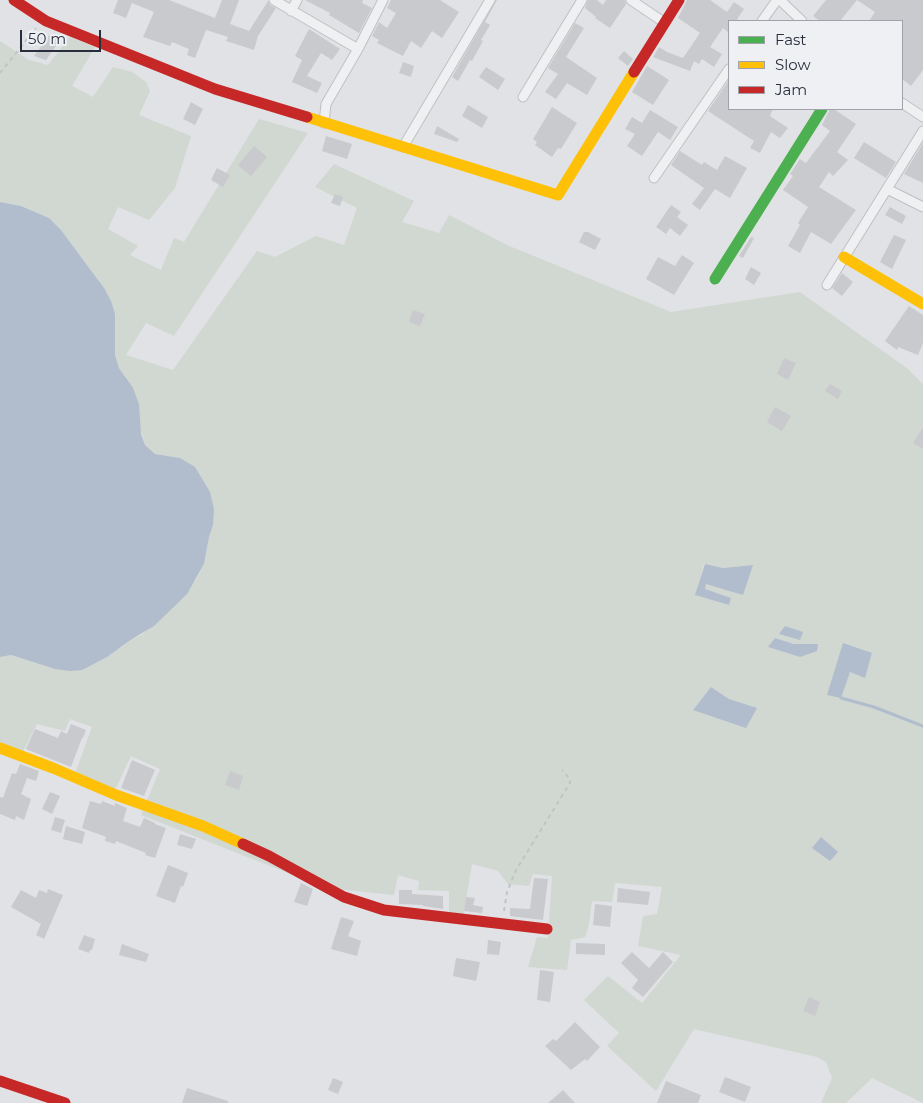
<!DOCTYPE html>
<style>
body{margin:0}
#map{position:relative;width:923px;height:1103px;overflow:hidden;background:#e0e2e5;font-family:Montserrat,sans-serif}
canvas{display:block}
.legend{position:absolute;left:728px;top:20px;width:175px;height:90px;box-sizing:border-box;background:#eef0f4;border:1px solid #9fa2aa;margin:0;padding:6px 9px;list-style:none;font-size:15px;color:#292e3c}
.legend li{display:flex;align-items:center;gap:10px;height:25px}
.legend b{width:25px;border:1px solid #9fa2aa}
.scale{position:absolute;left:20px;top:30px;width:81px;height:22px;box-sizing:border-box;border:2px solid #292e3c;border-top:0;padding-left:6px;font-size:15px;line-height:18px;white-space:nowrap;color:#292e3c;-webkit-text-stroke:4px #eef0f4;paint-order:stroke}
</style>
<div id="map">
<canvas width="923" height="1103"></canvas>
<ul class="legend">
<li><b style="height:6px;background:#4caf50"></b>Fast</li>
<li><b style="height:6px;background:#ffc107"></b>Slow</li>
<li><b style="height:6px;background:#c62828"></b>Jam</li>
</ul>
<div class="scale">50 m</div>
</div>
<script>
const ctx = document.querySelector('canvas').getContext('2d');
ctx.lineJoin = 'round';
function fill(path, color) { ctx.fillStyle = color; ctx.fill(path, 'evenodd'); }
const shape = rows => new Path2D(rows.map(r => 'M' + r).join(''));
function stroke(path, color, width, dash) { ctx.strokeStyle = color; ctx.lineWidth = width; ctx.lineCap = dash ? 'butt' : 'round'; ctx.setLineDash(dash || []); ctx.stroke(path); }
const green = shape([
 [70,37,95,47,72,86,93,97,113,67,132,72,146,82,150,91,139,115,191,136,175,188,149,220,118,207,108,229,138,246,130,255,161,270,174,238,184,242,259,119,308,133,174,336,146,323,126,355,173,370,257,251,275,257,316,236,344,245,357,208,315,187,334,164,414,201,402,222,439,233,449,215,507,245,671,312,800,292,908,369,923,384,923,1103,872,1078,846,1103,821,1103,832,1078,826,1062,817,1057,694,1029,656,1091,607,1046,619,1033,584,1000,608,976,642,1003,681,955,638,946,643,916,657,914,662,887,615,883,612,902,592,901,589,924,585,937,571,940,567,970,528,967,537,937,548,938,552,876,533,874,529,886,508,884,498,871,472,864,463,917,449,913,449,891,418,890,419,881,398,875,394,895,326,888,141,815,160,769,131,756,112,796,73,779,92,727,70,719,65,731,37,724,19,759,0,752,0,657,11,655,55,669,122,647,132,639,143,634,196,580,204,564,209,537,213,525,180,458,155,454,145,445,125,376,119,368,115,355,115,314,96,277,61,230,49,218,21,206,0,202,0,41,29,60,48,65],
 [704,564,723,568,752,565,706,584,704,589,731,598,729,605,696,595],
 [775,638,794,644,818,644,800,657,769,647],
 [872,653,865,677,850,672],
 [711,687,729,699,756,708,693,710]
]);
const water = shape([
 [0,202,21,206,49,218,61,230,104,288,111,301,115,314,115,355,119,368,133,388,139,404,141,434,145,445,155,454,180,458,195,467,210,492,214,509,213,525,209,537,204,564,187,594,154,626,132,639,107,657,82,670,70,671,55,669,11,655,0,657],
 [705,564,723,568,753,565,743,595,706,584,705,589,731,598,729,605,695,595],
 [785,626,803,632,800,640,779,634],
 [775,638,794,644,818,644,817,651,800,657,768,647],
 [843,643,872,653,865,678,850,672,841,698,827,695],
 [711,687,729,699,757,708,746,728,693,710],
 [821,837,838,852,830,861,812,848]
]);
const stream = shape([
 [841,698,874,707,923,726]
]);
const building = shape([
 [118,0,169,0,215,18,222,0,239,0,230,24,249,31,268,1,270,5,276,8,258,36,254,50,226,41,228,37,206,30,195,58,187,55,189,49,172,42,170,46,143,37,154,12,132,3,126,18,113,13],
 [305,0,363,0,362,3,372,8,359,33,329,15,330,13],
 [391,0,440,0,459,12,442,38,432,31,421,48,411,41,403,56,377,43,379,40,372,36,379,22,387,28,396,13,387,8],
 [496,0,497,0,485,22,490,25,481,40,483,41,472,61,470,60,458,81,452,77],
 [588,0,597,0,603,5,606,0,625,0,626,4,610,28,595,18,596,17,585,8],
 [687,0,710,0,727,12,734,2,744,9,737,19,740,21,729,21,729,33,723,28,710,47,722,54,714,67,702,59,699,64,694,61,690,71,653,57,659,47,667,52,683,58,700,33,678,18],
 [826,0,923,0,923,70,911,86,902,79,902,21,869,21,875,12,857,0,840,21,820,21,813,16],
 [575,23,584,28,566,57,597,78,587,95,567,83,556,99,545,92,558,74,548,68],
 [309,29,340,49,332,60,321,53,307,76,322,83,317,93,292,82,302,60,295,56],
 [50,34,61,39,46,60,34,56],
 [624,51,633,59,628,66,618,58],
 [403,62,414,66,411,77,399,73],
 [647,66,669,80,653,105,632,92],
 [486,67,505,79,498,90,479,77],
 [729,80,729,109,773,109,770,116,788,128,780,138,771,132,760,153,750,148,754,141,708,111],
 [191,102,203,109,195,125,183,119],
 [468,105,488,117,482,128,462,116],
 [552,107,577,123,561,149,558,148,552,157,535,145,537,142,533,139],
 [830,109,834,109,856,124,837,152,848,160,833,176,829,172,819,187,856,210,831,244,811,232,800,253,788,246,800,225,798,223,808,207,783,190,793,176,790,174,800,159,806,163,830,131,822,125],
 [650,110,678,127,670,140,658,132,642,156,627,146,635,134,625,129,632,117,642,123],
 [437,126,459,139,457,142,434,134],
 [326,136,352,144,347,159,322,151],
 [864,142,896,162,886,178,854,158],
 [923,143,923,183,904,174],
 [254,146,267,157,251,176,238,165],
 [680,151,702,165,704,162,717,170,725,156,747,168,730,198,715,189,700,210,692,204,704,188,671,165],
 [217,168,230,175,223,187,211,180],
 [335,194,343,197,340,206,331,203],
 [671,205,681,212,677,217,688,225,680,236,670,228,666,234,656,227],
 [890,207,906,216,902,224,885,215],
 [584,232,588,232,601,239,595,250,579,242],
 [894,235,906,240,892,269,880,262],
 [751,237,754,238,743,258,739,256],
 [682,255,694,263,674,295,646,279,658,257,675,266],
 [751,267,761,273,754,285,745,279],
 [842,273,853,282,842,296,832,288],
 [909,306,923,315,923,343,918,355,898,347,897,350,885,341],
 [413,310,425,314,420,326,409,322],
 [784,358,796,363,788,380,777,374],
 [830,384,842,391,838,399,825,391],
 [775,407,791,416,782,431,767,422],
 [923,427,923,449,913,443],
 [71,724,86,730,83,738,82,738,71,767,26,749,35,729,58,738,61,731,67,734],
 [132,760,155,770,144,796,121,788],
 [20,764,39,771,36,781,27,778,21,794,31,799,24,820,16,816,15,820,0,814,0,797,3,798,12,773,16,774],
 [230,771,243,776,239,790,225,785],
 [50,792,60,796,52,814,42,809],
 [90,801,101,804,102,801,115,806,115,803,127,808,123,821,140,827,144,818,155,823,155,824,166,828,155,858,145,855,146,853,116,841,115,844,105,841,106,837,82,828],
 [55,817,65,820,61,833,51,830],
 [66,826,85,832,82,844,63,839],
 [180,834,196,839,192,849,177,845],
 [168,865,188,873,183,887,181,886,175,903,156,896],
 [534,878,548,879,543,920,510,916,510,908,530,909],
 [301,883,313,889,307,906,294,902],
 [618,888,650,892,648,905,617,902],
 [48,889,63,895,44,939,36,935,41,924,11,907,21,890,36,898,39,890,47,893],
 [399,890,412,890,412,894,443,896,443,909,423,906,423,905,399,904],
 [466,897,475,898,473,905,483,907,482,913,464,911],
 [595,904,612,906,610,927,593,925],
 [341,917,354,921,348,936,361,941,357,956,331,949],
 [84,935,95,939,92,950,90,950,89,953,78,949],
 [488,940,501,942,499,955,487,954],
 [576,943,605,944,605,955,576,954],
 [122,944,149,954,146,962,119,955],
 [632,952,649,968,663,952,673,962,643,997,632,988,638,980,621,963],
 [456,958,480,962,476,981,453,976],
 [540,970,554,972,550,1002,537,1000],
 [809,997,820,1002,815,1016,803,1011],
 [575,1022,600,1047,587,1061,585,1059,571,1070,545,1046,553,1039,556,1041],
 [725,1077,751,1087,745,1102,719,1092],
 [333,1078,343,1082,338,1094,328,1090],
 [666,1081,701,1095,698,1103,657,1103],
 [187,1088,228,1101,228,1103,182,1103],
 [563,1090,575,1103,548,1103]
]);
const path = shape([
 [0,73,36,28],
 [504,911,507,892,516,870,570,783,570,779,562,770]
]);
const street = shape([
 [274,0,358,49],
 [631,0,665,23],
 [780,0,802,21],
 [291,11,297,0],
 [762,21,777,0],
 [523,97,582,0],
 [902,103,923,117],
 [324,123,326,104,358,49,383,0],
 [403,147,490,0],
 [654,178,729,69],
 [887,189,923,207],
 [827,285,923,131]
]);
const fast = shape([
 [715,279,822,109]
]);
const slow = shape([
 [307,117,558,195,634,72],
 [844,257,923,304],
 [0,748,53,768,116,795,203,826,243,844]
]);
const jam = shape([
 [14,0,46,21,215,89,307,117],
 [634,72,679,0],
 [243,844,269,856,344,897,384,910,547,929],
 [0,1081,65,1103]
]);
fill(green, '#d0d8d1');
fill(water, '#b1bccd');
stroke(stream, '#b1bccd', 3);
fill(building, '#c9cacd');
stroke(street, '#bfc0c3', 11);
stroke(path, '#c2c3c7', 2, [4, 4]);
stroke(street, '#eff0f2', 9);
stroke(fast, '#4caf50', 11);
stroke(slow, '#ffc107', 11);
stroke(jam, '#c62828', 11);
</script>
